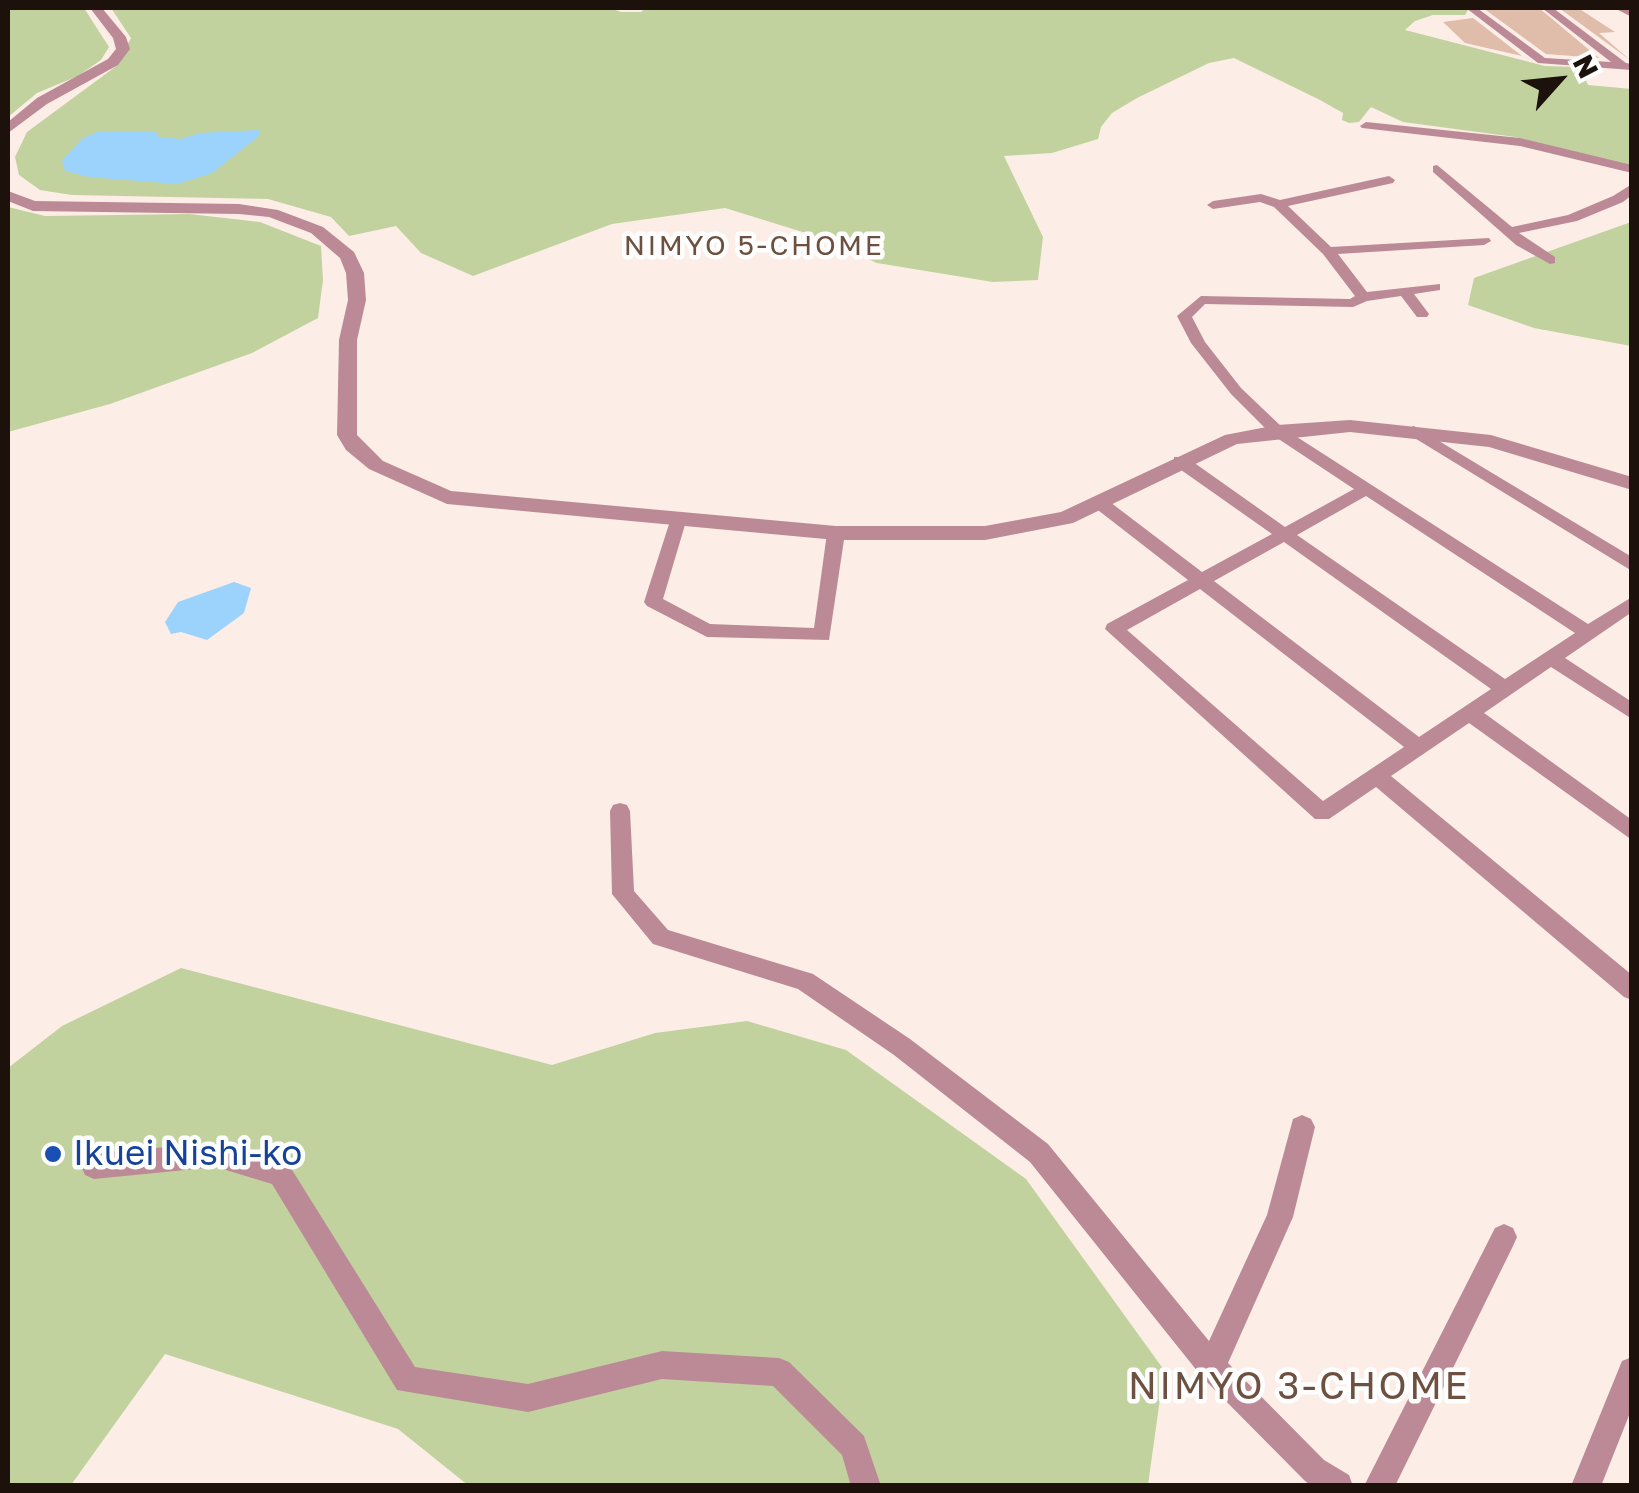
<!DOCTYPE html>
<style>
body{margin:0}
#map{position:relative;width:1639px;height:1493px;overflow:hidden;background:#fceee6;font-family:"Golos Text",sans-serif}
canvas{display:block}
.frame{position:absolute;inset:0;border:10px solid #1d110b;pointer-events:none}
.north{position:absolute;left:1509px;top:30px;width:100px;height:100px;-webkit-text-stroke:8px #fefefe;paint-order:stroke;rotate:63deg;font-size:28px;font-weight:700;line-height:40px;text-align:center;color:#1d110b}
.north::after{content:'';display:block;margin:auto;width:35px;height:45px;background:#1d110b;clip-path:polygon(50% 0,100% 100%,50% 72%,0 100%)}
</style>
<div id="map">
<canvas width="1639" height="1493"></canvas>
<div class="frame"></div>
<div class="north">N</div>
</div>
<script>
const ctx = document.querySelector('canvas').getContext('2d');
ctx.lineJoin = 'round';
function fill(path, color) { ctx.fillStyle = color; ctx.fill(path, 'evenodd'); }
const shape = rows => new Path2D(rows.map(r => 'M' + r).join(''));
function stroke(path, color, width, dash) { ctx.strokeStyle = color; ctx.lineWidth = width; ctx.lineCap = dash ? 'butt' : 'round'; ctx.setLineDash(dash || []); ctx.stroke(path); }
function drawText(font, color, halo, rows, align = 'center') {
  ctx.font = font + ' "Golos Text",sans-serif'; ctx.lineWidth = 9; ctx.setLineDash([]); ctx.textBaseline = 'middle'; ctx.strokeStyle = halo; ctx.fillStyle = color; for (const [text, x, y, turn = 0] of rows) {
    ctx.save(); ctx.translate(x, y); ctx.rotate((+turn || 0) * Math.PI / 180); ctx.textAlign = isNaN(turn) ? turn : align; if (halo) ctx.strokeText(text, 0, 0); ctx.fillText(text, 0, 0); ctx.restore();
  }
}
const green = shape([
 [8,8,84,8,109,47,101,60,78,76,37,93,8,117],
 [111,8,611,8,621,12,641,12,646,8,1464,8,1468,10,1465,15,1433,15,1415,21,1405,30,1545,66,1580,67,1588,85,1632,89,1631,166,1515,137,1403,122,1371,107,1359,122,1349,123,1342,120,1343,113,1320,100,1234,58,1209,63,1137,98,1112,113,1101,127,1098,139,1052,153,1004,156,1043,237,1038,280,993,282,877,263,822,238,725,208,612,224,473,276,421,253,396,226,349,236,331,217,268,199,72,195,40,190,19,175,15,157,27,132,115,67,131,38],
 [8,207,45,216,189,214,260,222,321,246,323,280,318,318,252,353,110,404,8,432],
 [1631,222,1631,346,1534,328,1468,305,1474,278],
 [181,968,552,1065,655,1033,747,1021,846,1050,1026,1179,1164,1370,1148,1485,469,1486,398,1429,165,1354,71,1485,8,1486,8,1068,62,1026]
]);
const water = shape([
 [260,130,259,136,212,173,178,184,89,177,65,171,62,160,83,138,100,131,156,132,159,137,181,139,199,133],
 [234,582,251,588,244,613,207,640,181,632,171,634,165,622,178,602]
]);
const building = shape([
 [1483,8,1539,8,1599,58,1546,54],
 [1559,8,1578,8,1615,32,1599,33,1630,60],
 [1473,18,1522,56,1465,43,1443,22]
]);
const minor = shape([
 [1466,8,1477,8,1545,58,1611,62,1542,8,1553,8,1626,63,1632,64,1632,70,1538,63,1466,8],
 [1617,8,1632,9,1632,17,1618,10,1617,8],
 [1366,122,1520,138,1632,165,1632,173,1520,146,1362,128,1360,126,1366,122],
 [1437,165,1512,227,1568,215,1613,196,1632,184,1632,195,1623,202,1577,221,1519,233,1555,257,1555,263,1550,264,1516,245,1433,172,1433,166,1437,165],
 [1389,176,1395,180,1393,183,1288,206,1331,247,1489,238,1491,241,1484,245,1338,254,1367,292,1440,284,1440,290,1414,294,1429,314,1427,317,1417,317,1401,296,1367,301,1353,307,1205,304,1192,317,1205,342,1241,388,1283,428,1588,624,1632,597,1632,612,1565,658,1632,702,1632,719,1551,667,1484,713,1632,820,1632,840,1469,723,1391,776,1632,975,1632,1000,1624,997,1376,787,1329,819,1315,819,1105,629,1107,624,1188,580,1094,507,1094,499,1106,499,1202,572,1272,534,1174,465,1174,457,1186,457,1285,527,1354,489,1271,434,1231,394,1191,343,1177,316,1201,296,1350,299,1355,296,1323,254,1274,207,1260,202,1213,209,1207,205,1213,201,1261,194,1280,200,1389,176],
 [1366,496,1575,633,1505,679,1297,535,1366,496],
 [1284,542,1491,689,1419,737,1214,581,1284,542],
 [1200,589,1404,747,1323,801,1127,630,1200,589],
 [1414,426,1632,557,1632,571,1408,434,1408,428,1414,426],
 [679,512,687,518,663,599,710,624,814,628,827,533,830,529,842,529,845,533,829,640,707,637,647,606,644,602,671,518,679,512],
 [620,803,627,805,630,811,634,891,668,930,813,974,910,1039,1048,1144,1209,1341,1267,1215,1293,1119,1302,1115,1311,1119,1315,1127,1293,1217,1228,1363,1324,1460,1349,1475,1353,1486,1311,1486,1304,1480,1202,1377,1030,1162,894,1055,798,989,653,944,612,894,610,811,613,805,620,803],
 [216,1143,289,1165,415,1367,528,1384,662,1351,779,1358,789,1362,864,1436,881,1486,851,1486,842,1455,773,1386,662,1379,528,1412,397,1390,272,1184,216,1167,94,1179,85,1175,81,1166,85,1157,94,1153,216,1143],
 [1504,1224,1513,1228,1517,1237,1513,1246,1395,1486,1364,1486,1495,1228,1504,1224],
 [1632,1357,1632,1408,1601,1486,1571,1486,1622,1361,1632,1357]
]);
const tertiary = shape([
 [90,8,102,8,126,37,130,49,118,65,47,104,8,133,8,122,37,98,108,59,116,49,113,38,90,8],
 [8,191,35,201,239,204,278,210,323,227,354,252,364,273,366,300,357,340,357,435,383,461,451,491,836,526,985,526,1061,512,1225,435,1277,425,1350,420,1491,435,1632,477,1632,490,1489,447,1350,432,1237,444,1073,523,985,540,836,540,447,504,369,469,346,450,337,435,339,340,348,300,346,273,340,258,311,233,269,217,239,214,33,211,8,201,8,191]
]);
const markers = [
 [53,1154,10,"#1a4fb4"]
];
const farNeighbourhoodnames = [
 ["NIMYO 5-CHOME",754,246]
];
const nearTransitnames = [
 ["Ikuei Nishi-ko",73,1154]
];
const nearNeighbourhoodnames = [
 ["NIMYO 3-CHOME",1299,1387]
];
fill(green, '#c2d29f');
fill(water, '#9cd3fc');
fill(building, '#dfbdaa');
fill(minor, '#bc8a97');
fill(tertiary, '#bc8a97');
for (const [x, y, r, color] of markers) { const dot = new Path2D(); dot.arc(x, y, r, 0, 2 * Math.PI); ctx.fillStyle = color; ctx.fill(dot); stroke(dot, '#fefefe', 4); }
ctx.letterSpacing = '2.5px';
drawText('28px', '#6d5040', '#fefefe', farNeighbourhoodnames);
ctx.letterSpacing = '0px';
drawText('35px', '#164399', '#fefefe', nearTransitnames, 'left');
ctx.letterSpacing = '2.5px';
drawText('38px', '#6d5040', '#fefefe', nearNeighbourhoodnames);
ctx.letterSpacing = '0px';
</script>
